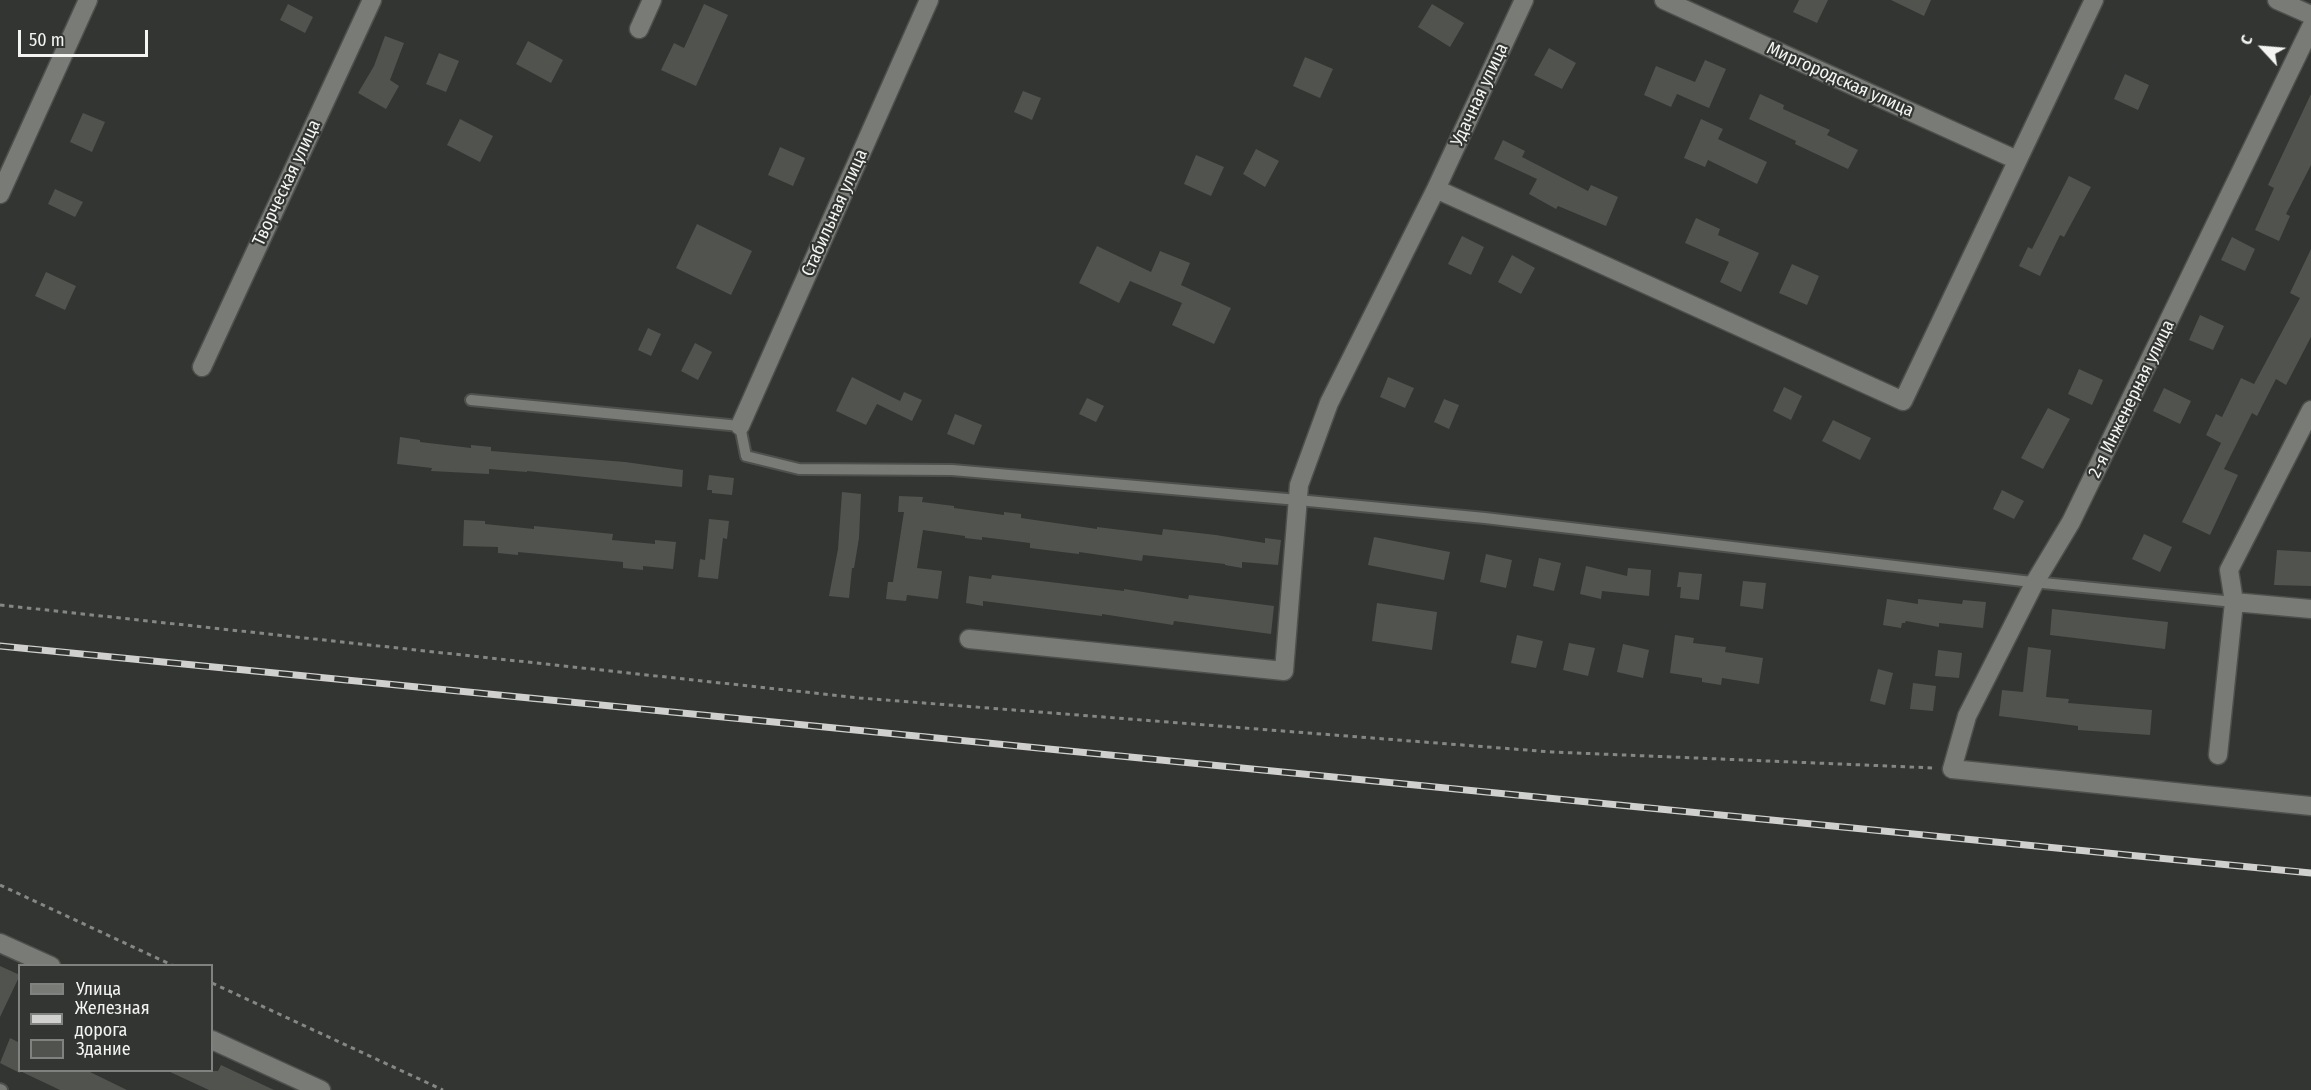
<!DOCTYPE html>
<meta charset="utf-8">
<style>
body{margin:0}
#map{position:relative;width:2311px;height:1090px;overflow:hidden;background:#323531;font-family:"Fira Sans Condensed",sans-serif}
canvas{display:block}
.legend{position:absolute;left:18px;top:964px;width:195px;height:108px;box-sizing:border-box;background:#323531;border:2px solid #80827f;margin:0;padding:8px 10px;list-style:none;font-size:18px;color:#f4f5f3}
.legend li{display:flex;align-items:center;gap:12px;height:30px}
.legend b{width:30px;border:2px solid #80827f}
.north{position:absolute;left:2233px;top:18px;width:60px;height:60px;-webkit-text-stroke:4px #323531;paint-order:stroke;rotate:296deg;font-size:16px;font-weight:700;line-height:24px;text-align:center;color:#f4f5f3}
.north::after{content:'';display:block;margin:auto;width:21px;height:27px;background:#f4f5f3;clip-path:polygon(50% 0,100% 100%,50% 72%,0 100%)}
.scale{position:absolute;left:18px;top:30px;width:130px;height:27px;box-sizing:border-box;border:3px solid #f4f5f3;border-top:0;padding-left:8px;font-size:18px;line-height:21px;white-space:nowrap;color:#f4f5f3;-webkit-text-stroke:4px #323531;paint-order:stroke}
</style>
<div id="map">
<canvas width="2311" height="1090"></canvas>
<ul class="legend">
<li><b style="height:8px;background:#787b76"></b>Улица</li>
<li><b style="height:8px;background:#d0d1cf"></b>Железная дорога</li>
<li><b style="height:16px;background:#51534f"></b>Здание</li>
</ul>
<div class="north">С</div>
<div class="scale">50 m</div>
</div>
<script>
const ctx = document.querySelector('canvas').getContext('2d');
ctx.lineJoin = 'round';
function fill(path, color) { ctx.fillStyle = color; ctx.fill(path, 'evenodd'); }
const shape = rows => new Path2D(rows.map(r => 'M' + r).join(''));
function stroke(path, color, width, dash) { ctx.strokeStyle = color; ctx.lineWidth = width; ctx.lineCap = dash ? 'butt' : 'round'; ctx.setLineDash(dash || []); ctx.stroke(path); }
function drawText(font, color, halo, rows, align = 'center') {
  ctx.font = font + ' "Fira Sans Condensed",sans-serif'; ctx.lineWidth = 4.5; ctx.setLineDash([]); ctx.textBaseline = 'middle'; ctx.strokeStyle = halo; ctx.fillStyle = color; for (const [text, x, y, turn = 0] of rows) {
    ctx.save(); ctx.translate(x, y); ctx.rotate((+turn || 0) * Math.PI / 180); ctx.textAlign = isNaN(turn) ? turn : align; if (halo) ctx.strokeText(text, 0, 0); ctx.fillText(text, 0, 0); ctx.restore();
  }
}
const building = shape([
 [1799,0,1828,0,1817,23,1793,12],
 [1891,0,1931,0,1924,16],
 [288,4,313,17,305,33,280,20],
 [704,4,728,15,696,86,661,70,674,43,684,48],
 [1432,4,1464,23,1450,47,1418,27],
 [385,36,404,43,390,80,399,86,386,109,358,93,374,66],
 [528,41,563,60,551,83,516,64],
 [1549,48,1576,63,1562,89,1534,75],
 [439,53,459,61,446,92,426,84],
 [1305,57,1333,69,1320,98,1293,86],
 [1705,60,1726,69,1709,108,1677,94,1671,107,1644,95,1656,66,1695,82],
 [2125,74,2149,85,2138,110,2114,99],
 [1023,91,1041,98,1032,120,1014,112],
 [1760,94,1784,105,1783,109,1830,130,1827,135,1858,150,1848,169,1795,144,1796,141,1749,119],
 [2311,94,2311,165,2286,214,2290,216,2279,241,2255,230,2274,188,2268,185],
 [83,113,105,122,92,152,70,142],
 [460,119,493,136,480,162,447,145],
 [1701,119,1723,129,1718,139,1767,162,1757,184,1708,160,1705,167,1684,158],
 [1503,140,1525,151,1522,157,1588,191,1591,185,1618,197,1606,226,1558,206,1556,209,1529,194,1537,179,1494,159],
 [780,147,805,158,793,186,768,175],
 [1256,149,1279,161,1265,187,1243,174],
 [1196,155,1224,167,1211,196,1184,184],
 [2069,176,2091,187,2064,237,2060,235,2040,276,2019,266,2028,247,2032,249],
 [55,189,83,202,75,217,48,204],
 [1696,218,1720,229,1718,235,1759,253,1741,292,1720,282,1729,262,1685,243],
 [697,224,752,251,731,295,676,268],
 [1462,236,1484,247,1471,275,1448,264],
 [2232,237,2255,249,2245,271,2221,260],
 [1097,246,1151,272,1160,251,1190,263,1181,285,1231,308,1214,344,1172,325,1182,303,1130,281,1119,303,1079,283],
 [2311,249,2311,337,2286,385,2276,379,2257,416,2252,413,2224,469,2238,475,2210,535,2182,522,2221,443,2206,435,2216,414,2222,417,2241,378,2254,384,2300,298,2290,293],
 [1512,255,1535,268,1521,294,1498,282],
 [1792,264,1819,276,1807,305,1779,293],
 [46,272,76,286,65,310,35,296],
 [2200,315,2224,326,2213,350,2189,340],
 [648,328,661,334,651,356,638,350],
 [695,343,712,352,698,380,681,371],
 [2079,369,2103,380,2092,405,2068,394],
 [852,377,900,401,904,392,922,400,912,421,877,404,866,425,836,411],
 [1388,377,1414,388,1405,408,1380,397],
 [1784,387,1802,396,1791,420,1773,411],
 [2164,388,2191,401,2180,424,2153,411],
 [1087,398,1104,406,1096,422,1079,414],
 [1444,399,1459,405,1449,429,1434,422],
 [2048,408,2070,419,2043,469,2021,458],
 [955,414,982,425,974,445,947,434],
 [1833,420,1871,438,1860,460,1822,441],
 [400,437,420,440,420,442,471,448,471,445,491,447,491,451,625,462,683,470,682,487,527,471,527,472,489,469,489,474,431,471,432,468,397,464],
 [709,475,734,478,732,495,712,493,712,490,707,490],
 [2002,490,2024,501,2014,519,1993,509],
 [842,492,861,494,859,538,854,568,852,568,849,598,829,596,838,549],
 [899,496,923,497,922,502,954,506,954,508,1004,515,1004,512,1021,514,1021,518,1097,529,1097,527,1162,535,1163,529,1216,535,1265,543,1265,538,1281,540,1278,565,1242,562,1242,568,1225,565,1225,564,1143,555,1142,561,1079,552,1079,554,1062,552,1030,548,1030,543,982,537,982,540,965,538,965,536,923,530,917,568,942,571,938,599,907,595,906,601,886,599,888,582,893,582,904,512,898,512],
 [709,519,729,521,727,539,723,538,718,579,698,577,700,559,705,560],
 [464,520,485,521,485,524,534,529,534,526,613,534,612,540,655,544,655,540,676,542,673,569,643,566,643,570,623,568,623,562,518,552,518,555,498,553,498,547,463,546],
 [2144,534,2172,547,2160,572,2132,559],
 [1374,537,1450,552,1444,580,1368,565],
 [2277,550,2311,552,2311,586,2274,585],
 [1486,554,1512,560,1506,588,1480,582],
 [1539,558,1561,563,1554,591,1533,586],
 [1586,566,1627,576,1628,568,1651,570,1649,596,1602,591,1601,599,1580,594],
 [1679,572,1702,574,1699,600,1680,598,1681,587,1677,587],
 [992,575,1124,591,1124,589,1188,599,1189,595,1274,606,1271,634,1174,621,1173,625,1102,614,1102,616,983,601,983,606,966,603,969,576,991,579],
 [1743,581,1766,583,1763,609,1740,606],
 [1887,599,1918,604,1918,599,1962,604,1963,600,1986,602,1983,628,1939,623,1939,627,1906,621,1905,623,1902,623,1901,628,1883,625],
 [1377,603,1437,612,1432,650,1372,641],
 [2052,609,2168,622,2165,649,2050,635],
 [1517,635,1543,641,1536,668,1511,663],
 [1675,635,1694,638,1693,643,1726,647,1725,652,1763,658,1759,684,1722,678,1721,685,1702,682,1702,678,1670,673],
 [1569,643,1595,648,1588,676,1563,670],
 [1623,644,1649,650,1643,678,1617,672],
 [2028,647,2051,650,2046,697,2069,699,2068,703,2152,710,2150,735,2078,730,2078,726,1999,716,2002,690,2023,692],
 [1938,650,1962,653,1959,678,1935,676],
 [1878,669,1893,673,1885,705,1870,701],
 [1913,683,1936,686,1933,711,1910,709],
 [0,966,20,975,0,1017],
 [10,1038,20,1043,20,1073,0,1063],
 [221,1065,274,1090,209,1090,168,1071,218,1071],
 [20,1071,88,1071,127,1090,60,1090]
]);
const path = shape([
 [0,605,860,698,1552,752,1935,768],
 [0,885,174,966],
 [212,983,443,1090]
]);
const service = shape([
 [471,400,740,426,746,456,799,469,952,470,1298,500,1485,518,2023,581,2234,602],
 [0,1089,2,1090]
]);
const minor = shape([
 [1664,0,2017,160],
 [2277,0,2311,15],
 [2311,27,2071,522,2035,582,1967,716,1952,769,2311,806],
 [639,29,652,0],
 [1436,189,1903,401,2094,0],
 [0,194,88,0],
 [202,367,372,0],
 [740,426,929,0],
 [2234,602,2311,609],
 [969,639,1284,671,1299,485,1329,403,1436,189,1524,0],
 [2218,755,2234,602,2229,570,2311,410],
 [0,943,51,966],
 [212,1040,321,1090]
]);
const rail = shape([
 [0,646,2311,873]
]);
const streetNames = [
 ["Миргородская улица",1840,80,24],
 ["Удачная улица",1480,95,-65],
 ["Творческая улица",287,183,-65],
 ["Стабильная улица",835,213,-66],
 ["2-я Инженерная улица",2132,399,-64]
];
fill(building, '#51534f');
stroke(service, '#4e504d', 14);
stroke(minor, '#4e504d', 21);
stroke(path, '#858784', 3, [4.5, 4.5]);
stroke(service, '#787b76', 10);
stroke(minor, '#787b76', 18);
stroke(rail, '#d0d1cf', 7);
stroke(rail, '#323531', 4.5, [14]);
drawText('18px', '#f4f5f3', '#323531', streetNames);
</script>
